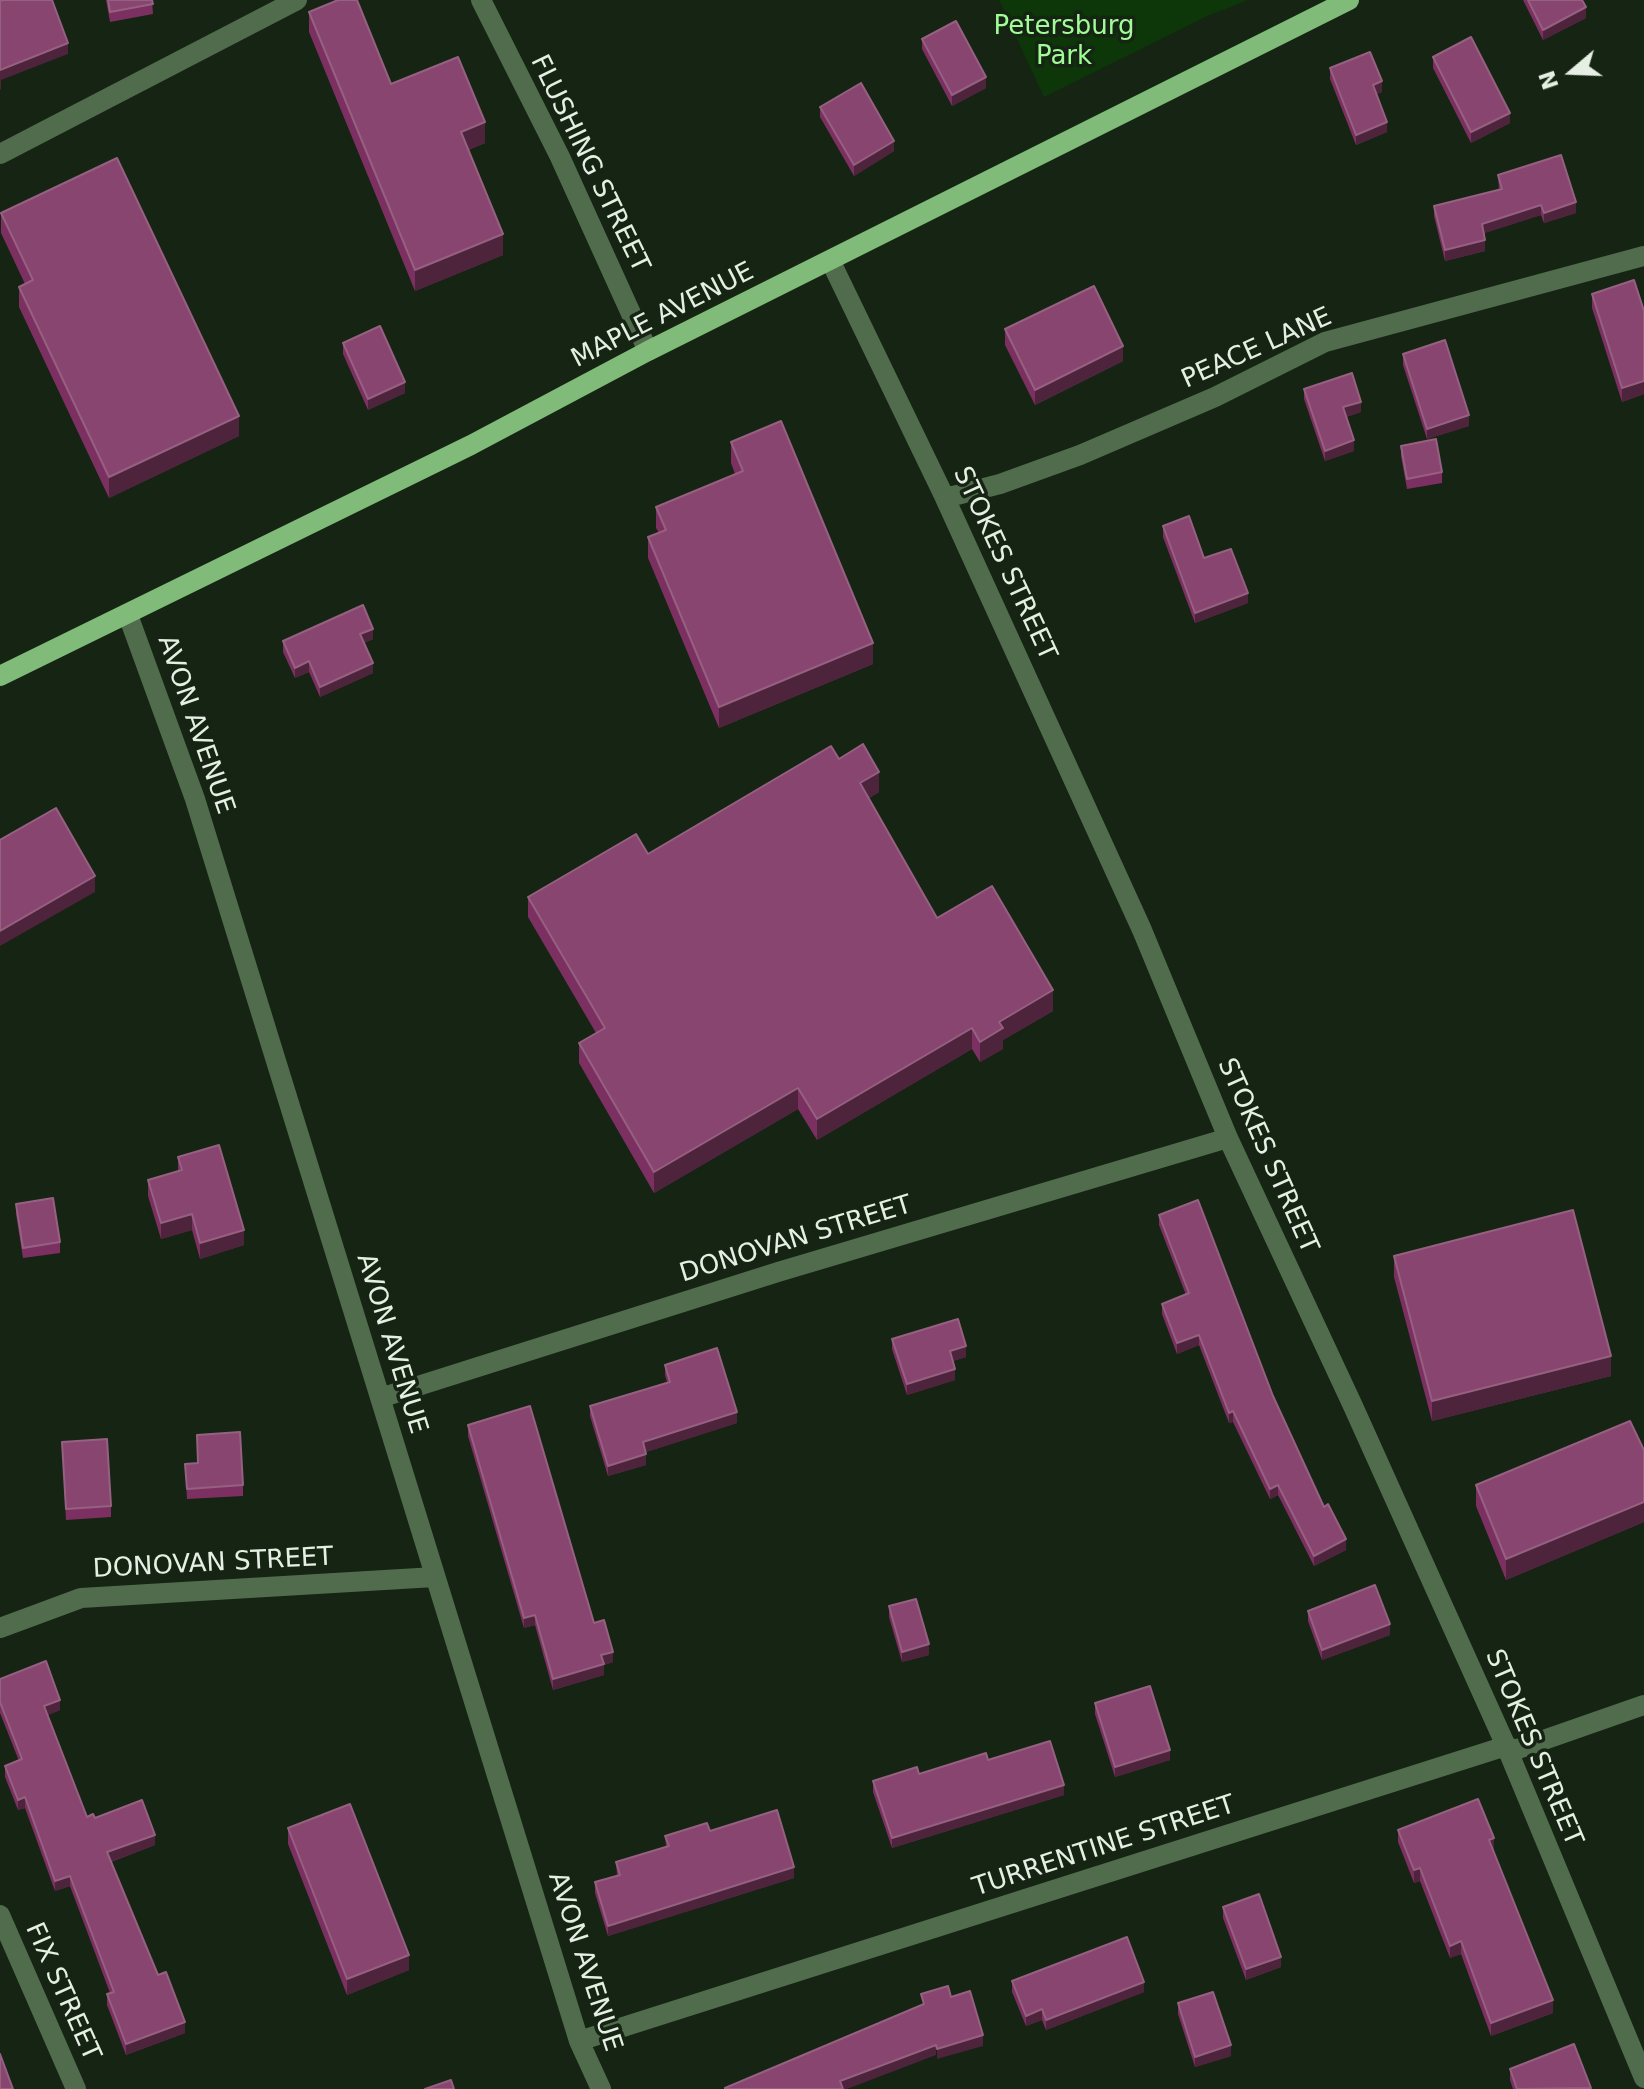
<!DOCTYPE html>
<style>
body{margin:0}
#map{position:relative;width:1644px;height:2089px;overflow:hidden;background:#152413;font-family:"DejaVu Sans",sans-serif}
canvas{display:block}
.north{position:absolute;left:1532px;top:32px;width:80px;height:80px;-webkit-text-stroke:6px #152413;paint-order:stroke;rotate:251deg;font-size:22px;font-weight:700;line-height:32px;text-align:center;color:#e5efe4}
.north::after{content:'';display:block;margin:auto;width:28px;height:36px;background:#e5efe4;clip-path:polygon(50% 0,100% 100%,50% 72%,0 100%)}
</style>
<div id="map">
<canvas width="1644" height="2089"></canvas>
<div class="north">N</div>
</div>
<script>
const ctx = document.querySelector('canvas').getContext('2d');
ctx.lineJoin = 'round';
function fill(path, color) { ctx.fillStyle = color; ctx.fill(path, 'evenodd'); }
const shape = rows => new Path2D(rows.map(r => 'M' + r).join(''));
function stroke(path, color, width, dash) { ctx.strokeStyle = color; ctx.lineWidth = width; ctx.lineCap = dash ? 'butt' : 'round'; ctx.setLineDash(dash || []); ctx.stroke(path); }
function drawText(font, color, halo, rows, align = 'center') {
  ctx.font = font + ' "DejaVu Sans",sans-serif'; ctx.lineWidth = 7; ctx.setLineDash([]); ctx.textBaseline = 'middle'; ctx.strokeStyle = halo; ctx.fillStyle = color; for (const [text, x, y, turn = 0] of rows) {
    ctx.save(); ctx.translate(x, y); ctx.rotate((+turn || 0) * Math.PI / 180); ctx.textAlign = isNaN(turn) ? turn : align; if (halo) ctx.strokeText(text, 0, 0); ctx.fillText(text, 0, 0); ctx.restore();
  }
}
const green = shape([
 [999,0,1248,0,1207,16,1044,97]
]);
const minor = shape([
 [481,0,560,157,648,351],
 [0,154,297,0],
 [831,262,945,498,1142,930,1228,1138,1353,1406,1506,1746,1644,2078],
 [945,498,1000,484,1080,455,1215,397,1325,342,1644,256],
 [128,615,195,799,579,2041,601,2089],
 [380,1398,778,1272,1228,1138],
 [0,1628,81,1598,435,1577],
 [0,1915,76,2089],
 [579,2041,1506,1746,1515,1750,1644,1705]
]);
const major = shape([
 [0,676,471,445,648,351,1349,0]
]);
const wall = shape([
 [106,0,152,0,153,14,110,22],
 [1523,0,1582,0,1586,18,1543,40],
 [309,12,391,84,485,143,468,150,503,255,415,291,309,32],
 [922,39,986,88,952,106,922,49],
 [1433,57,1510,123,1471,143,1433,68],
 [1330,68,1382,92,1376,94,1387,132,1356,145,1330,79],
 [820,107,894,151,854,176,820,117],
 [1498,175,1576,213,1544,223,1541,215,1484,233,1485,251,1445,261,1434,216,1434,206,1499,190],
 [1,213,239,436,109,498,19,307,19,287,25,284,1,233],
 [1592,294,1644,311,1644,394,1622,402,1592,308],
 [1005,329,1123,361,1035,405,1005,345],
 [343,343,405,393,368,410,343,354],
 [1403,354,1469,426,1427,439,1403,365],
 [1304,389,1361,412,1346,417,1354,451,1325,461,1304,399],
 [731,442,873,664,719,728,648,558,648,537,659,533,656,528,656,507,735,474,731,463],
 [1401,446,1442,472,1442,483,1407,489,1401,456],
 [1163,526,1204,558,1248,603,1195,623,1163,537],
 [373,639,364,643,373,673,320,697,309,672,295,678,283,652,283,641],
 [839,759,879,792,868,799,937,918,1053,1011,1003,1040,1003,1049,980,1062,972,1049,817,1140,798,1109,654,1193,579,1063,579,1043,596,1033,528,917,528,897,648,854],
 [178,1157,244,1245,200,1259,192,1230,161,1239,148,1196,148,1180,178,1171],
 [16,1204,60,1242,60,1253,23,1258,16,1214],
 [1159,1215,1273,1396,1324,1507,1346,1550,1314,1566,1278,1495,1270,1499,1233,1422,1229,1423,1199,1345,1177,1354,1162,1314,1162,1304,1186,1295,1159,1225],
 [1394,1256,1611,1376,1432,1421,1394,1277],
 [892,1339,966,1357,953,1361,955,1380,907,1395,892,1349],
 [665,1365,737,1423,646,1452,646,1465,608,1476,590,1416,590,1406,667,1382,665,1375],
 [468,1425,594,1623,613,1662,604,1665,604,1675,553,1690,535,1625,524,1628,468,1436],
 [62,1442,111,1506,111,1517,66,1520],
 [1644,1450,1644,1522,1506,1580,1476,1506,1476,1485],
 [198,1463,243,1485,243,1496,187,1499,185,1464],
 [889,1606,929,1655,902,1662,889,1617],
 [1308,1611,1390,1635,1322,1660,1308,1621],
 [0,1679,60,1710,48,1715,87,1817,95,1818,155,1845,111,1862,158,1975,185,2033,126,2055,107,2005,107,1994,110,1993,70,1886,55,1891,25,1808,18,1810,5,1777,5,1766,19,1761,0,1713],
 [1095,1703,1170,1760,1115,1777,1095,1714],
 [988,1760,1064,1795,892,1848,873,1792,873,1781,919,1774],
 [288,1828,409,1970,347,1995,288,1844],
 [1398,1830,1494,1851,1553,2013,1491,2036,1461,1954,1450,1958,1420,1881,1414,1883,1398,1842],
 [710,1831,794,1878,608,1936,595,1893,595,1882,617,1876,616,1862,666,1847,665,1836],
 [1223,1907,1281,1967,1246,1980,1223,1918],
 [1012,1981,1144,1992,1046,2030,1042,2020,1026,2026,1012,1992],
 [1178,2003,1231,2056,1195,2067,1178,2014],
 [1510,2069,1591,2089,1513,2089,1510,2080]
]);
const shadedWall = shape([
 [1586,7,1586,18,1543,40,1543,30],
 [68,43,68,54,1,80,1,89,0,90,0,70],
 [986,77,986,88,952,106,952,95],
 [1382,81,1382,92,1373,96,1373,85],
 [1510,113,1510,123,1471,143,1471,132],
 [485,122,485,143,461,152,461,132],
 [1387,122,1387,132,1356,145,1356,135],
 [894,141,894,151,854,176,854,165],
 [1576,202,1576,213,1544,223,1544,213],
 [1541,205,1541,215,1482,234,1482,224],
 [503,234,503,255,415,291,415,270],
 [1485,240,1485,251,1445,261,1445,250],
 [1123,346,1123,361,1035,405,1035,390],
 [1644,381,1644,394,1622,402,1622,388],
 [405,382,405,393,368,410,368,399],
 [1361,402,1361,412,1343,418,1343,407],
 [1469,415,1469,426,1427,439,1427,429],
 [239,416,239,436,109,498,109,477],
 [1354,440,1354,451,1325,461,1325,451],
 [1248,593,1248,603,1195,623,1195,613],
 [373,629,373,639,360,645,360,634],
 [873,643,873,664,719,728,719,707],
 [309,661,309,672,295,678,295,668],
 [373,663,373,673,320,697,320,687],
 [879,772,879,792,860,804,860,783],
 [95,876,95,892,0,946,0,931],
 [1053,990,1053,1011,1003,1040,1003,1049,980,1062,980,1042,999,1022],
 [972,1028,972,1049,817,1140,817,1119],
 [798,1088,798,1109,654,1193,654,1172],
 [192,1214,192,1230,161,1239,161,1223],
 [244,1230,244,1245,200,1259,200,1243],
 [1199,1335,1199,1345,1177,1354,1177,1343],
 [966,1346,966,1357,950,1362,950,1351],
 [1611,1356,1611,1376,1432,1421,1432,1401],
 [955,1369,955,1380,907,1395,907,1384],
 [1233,1411,1233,1422,1229,1423,1229,1413],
 [737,1412,737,1423,643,1453,643,1442],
 [646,1454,646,1465,608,1476,608,1466],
 [1278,1485,1278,1495,1270,1499,1270,1489],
 [1644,1502,1644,1522,1506,1580,1506,1559],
 [1346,1539,1346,1550,1314,1566,1314,1556],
 [535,1615,535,1625,524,1628,524,1618],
 [1390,1624,1390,1635,1322,1660,1322,1650],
 [929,1644,929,1655,902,1662,902,1652],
 [613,1652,613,1662,604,1665,604,1675,553,1690,553,1679,601,1655],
 [60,1700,60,1710,44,1717,44,1706],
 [1170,1750,1170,1760,1115,1777,1115,1767],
 [1064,1785,1064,1795,892,1848,892,1838],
 [25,1797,25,1808,18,1810,18,1800],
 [155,1835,155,1845,107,1863,107,1852],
 [1494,1838,1494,1851,1489,1840],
 [794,1867,794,1878,608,1936,608,1926],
 [1420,1868,1420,1881,1414,1883,1414,1870],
 [70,1876,70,1886,55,1891,55,1881],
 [1461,1941,1461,1954,1450,1958,1450,1946],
 [409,1955,409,1970,347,1995,347,1979],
 [1281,1957,1281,1967,1246,1980,1246,1969],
 [1144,1982,1144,1992,1046,2030,1046,2020],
 [1553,2000,1553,2013,1491,2036,1491,2023],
 [1042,2009,1042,2020,1026,2026,1026,2016],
 [185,2022,185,2033,126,2055,126,2044],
 [983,2035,983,2046,937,2059,937,2049],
 [936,2045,936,2055,847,2089,840,2089,840,2081],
 [1231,2045,1231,2056,1195,2067,1195,2057]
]);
const building = shape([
 [3,0,52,0,68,43,0,70,0,1,3,0],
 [108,0,152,0,153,4,110,12,108,0],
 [338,0,357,0,391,84,458,57,485,122,461,132,503,234,415,270,309,12,338,0],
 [1528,0,1582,0,1586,7,1543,30,1528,0],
 [956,21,986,77,952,95,922,39,956,21],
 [1471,37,1510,113,1471,132,1433,57,1471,37],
 [1370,52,1382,81,1373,85,1387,122,1356,135,1330,68,1370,52],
 [861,83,894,141,854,165,820,107,861,83],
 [1561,155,1576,202,1544,213,1541,205,1482,224,1485,240,1445,250,1434,206,1502,189,1498,175,1561,155],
 [117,158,239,416,109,477,19,287,33,280,1,213,117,158],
 [1634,280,1644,311,1644,381,1622,388,1592,294,1634,280],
 [1094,286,1123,346,1035,390,1005,329,1094,286],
 [380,326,405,382,368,399,343,343,380,326],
 [1445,340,1469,415,1427,429,1403,354,1445,340],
 [1352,373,1361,402,1343,407,1354,440,1325,451,1304,389,1352,373],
 [781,421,873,643,719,707,648,537,666,530,656,507,743,471,731,442,781,421],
 [1436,439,1442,472,1407,479,1401,446,1436,439],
 [1189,516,1204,558,1231,549,1248,593,1195,613,1163,526,1189,516],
 [363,605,373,629,360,634,373,663,320,687,309,661,295,668,283,641,363,605],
 [863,744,879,772,860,783,937,918,992,886,1053,990,999,1022,1003,1028,980,1042,972,1028,817,1119,798,1088,654,1172,579,1043,605,1028,528,897,636,834,648,854,831,746,839,759,863,744],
 [56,808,95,876,0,931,0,840,56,808],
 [219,1145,244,1230,200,1243,192,1214,161,1223,148,1180,182,1170,178,1157,219,1145],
 [53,1198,60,1242,23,1248,16,1204,53,1198],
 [1198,1200,1273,1396,1324,1507,1328,1504,1346,1539,1314,1556,1278,1485,1270,1489,1233,1411,1229,1413,1199,1335,1177,1343,1162,1304,1189,1293,1159,1215,1198,1200],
 [1573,1210,1611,1356,1432,1401,1394,1256,1573,1210],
 [958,1319,966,1346,950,1351,955,1369,907,1384,892,1339,958,1319],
 [717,1348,737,1412,643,1442,646,1454,608,1466,590,1406,670,1382,665,1365,717,1348],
 [530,1406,594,1623,604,1620,613,1652,601,1655,604,1664,553,1679,535,1615,524,1618,468,1425,530,1406],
 [1630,1421,1644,1450,1644,1502,1506,1559,1476,1485,1630,1421],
 [240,1432,243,1485,187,1489,185,1464,198,1463,197,1435,240,1432],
 [107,1439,111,1506,66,1509,62,1442,107,1439],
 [1375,1585,1390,1624,1322,1650,1308,1611,1375,1585],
 [916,1599,929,1644,902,1652,889,1606,916,1599],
 [46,1661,60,1700,44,1706,87,1817,93,1814,95,1818,142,1800,155,1835,107,1852,158,1975,166,1972,185,2022,126,2044,107,1994,114,1992,70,1876,55,1881,25,1797,18,1800,5,1766,22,1759,0,1702,0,1679,46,1661],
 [1150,1686,1170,1750,1115,1767,1095,1703,1150,1686],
 [1050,1741,1064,1785,892,1838,873,1781,917,1767,919,1774,986,1753,988,1760,1050,1741],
 [1478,1799,1494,1838,1489,1840,1553,2000,1491,2023,1461,1941,1450,1946,1420,1868,1414,1870,1398,1830,1478,1799],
 [350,1804,409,1955,347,1979,288,1828,350,1804],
 [777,1810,794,1867,608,1926,595,1882,620,1875,616,1862,669,1846,665,1836,707,1823,710,1831,777,1810],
 [1259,1894,1281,1957,1246,1969,1223,1907,1259,1894],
 [1127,1937,1144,1982,1046,2020,1042,2009,1026,2016,1012,1981,1127,1937],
 [948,1986,951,1997,970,1991,983,2035,937,2049,936,2045,840,2081,843,2089,725,2089,725,2088,924,2004,921,1994,948,1986],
 [1213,1992,1231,2045,1195,2057,1178,2003,1213,1992],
 [1574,2044,1591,2088,1517,2089,1510,2069,1574,2044],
 [0,2054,13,2089,0,2089,0,2054],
 [451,2080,454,2089,425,2089,451,2080]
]);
const parkNames = [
 ["Petersburg",1064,27],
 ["Park",1064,57]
];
const streetNames = [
 ["FLUSHING STREET",589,164,64],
 ["MAPLE AVENUE",663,316,-27],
 ["PEACE LANE",1257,349,-24],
 ["STOKES STREET",1004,564,65],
 ["AVON AVENUE",195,725,71],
 ["STOKES STREET",1267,1156,66],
 ["DONOVAN STREET",796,1240,-17],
 ["AVON AVENUE",391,1344,73],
 ["DONOVAN STREET",213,1564,-3],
 ["STOKES STREET",1533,1748,67],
 ["TURRENTINE STREET",1104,1847,-18],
 ["AVON AVENUE",584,1962,72],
 ["FIX STREET",62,1992,66]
];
fill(green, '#0d3709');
stroke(minor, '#516c4d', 20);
stroke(major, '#80bb7a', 20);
fill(wall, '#7c3061');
fill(shadedWall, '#4e233c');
fill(building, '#87456f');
stroke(building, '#966081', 2);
drawText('26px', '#a1fc98', '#152413', parkNames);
drawText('26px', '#e5efe4', '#152413', streetNames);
</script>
